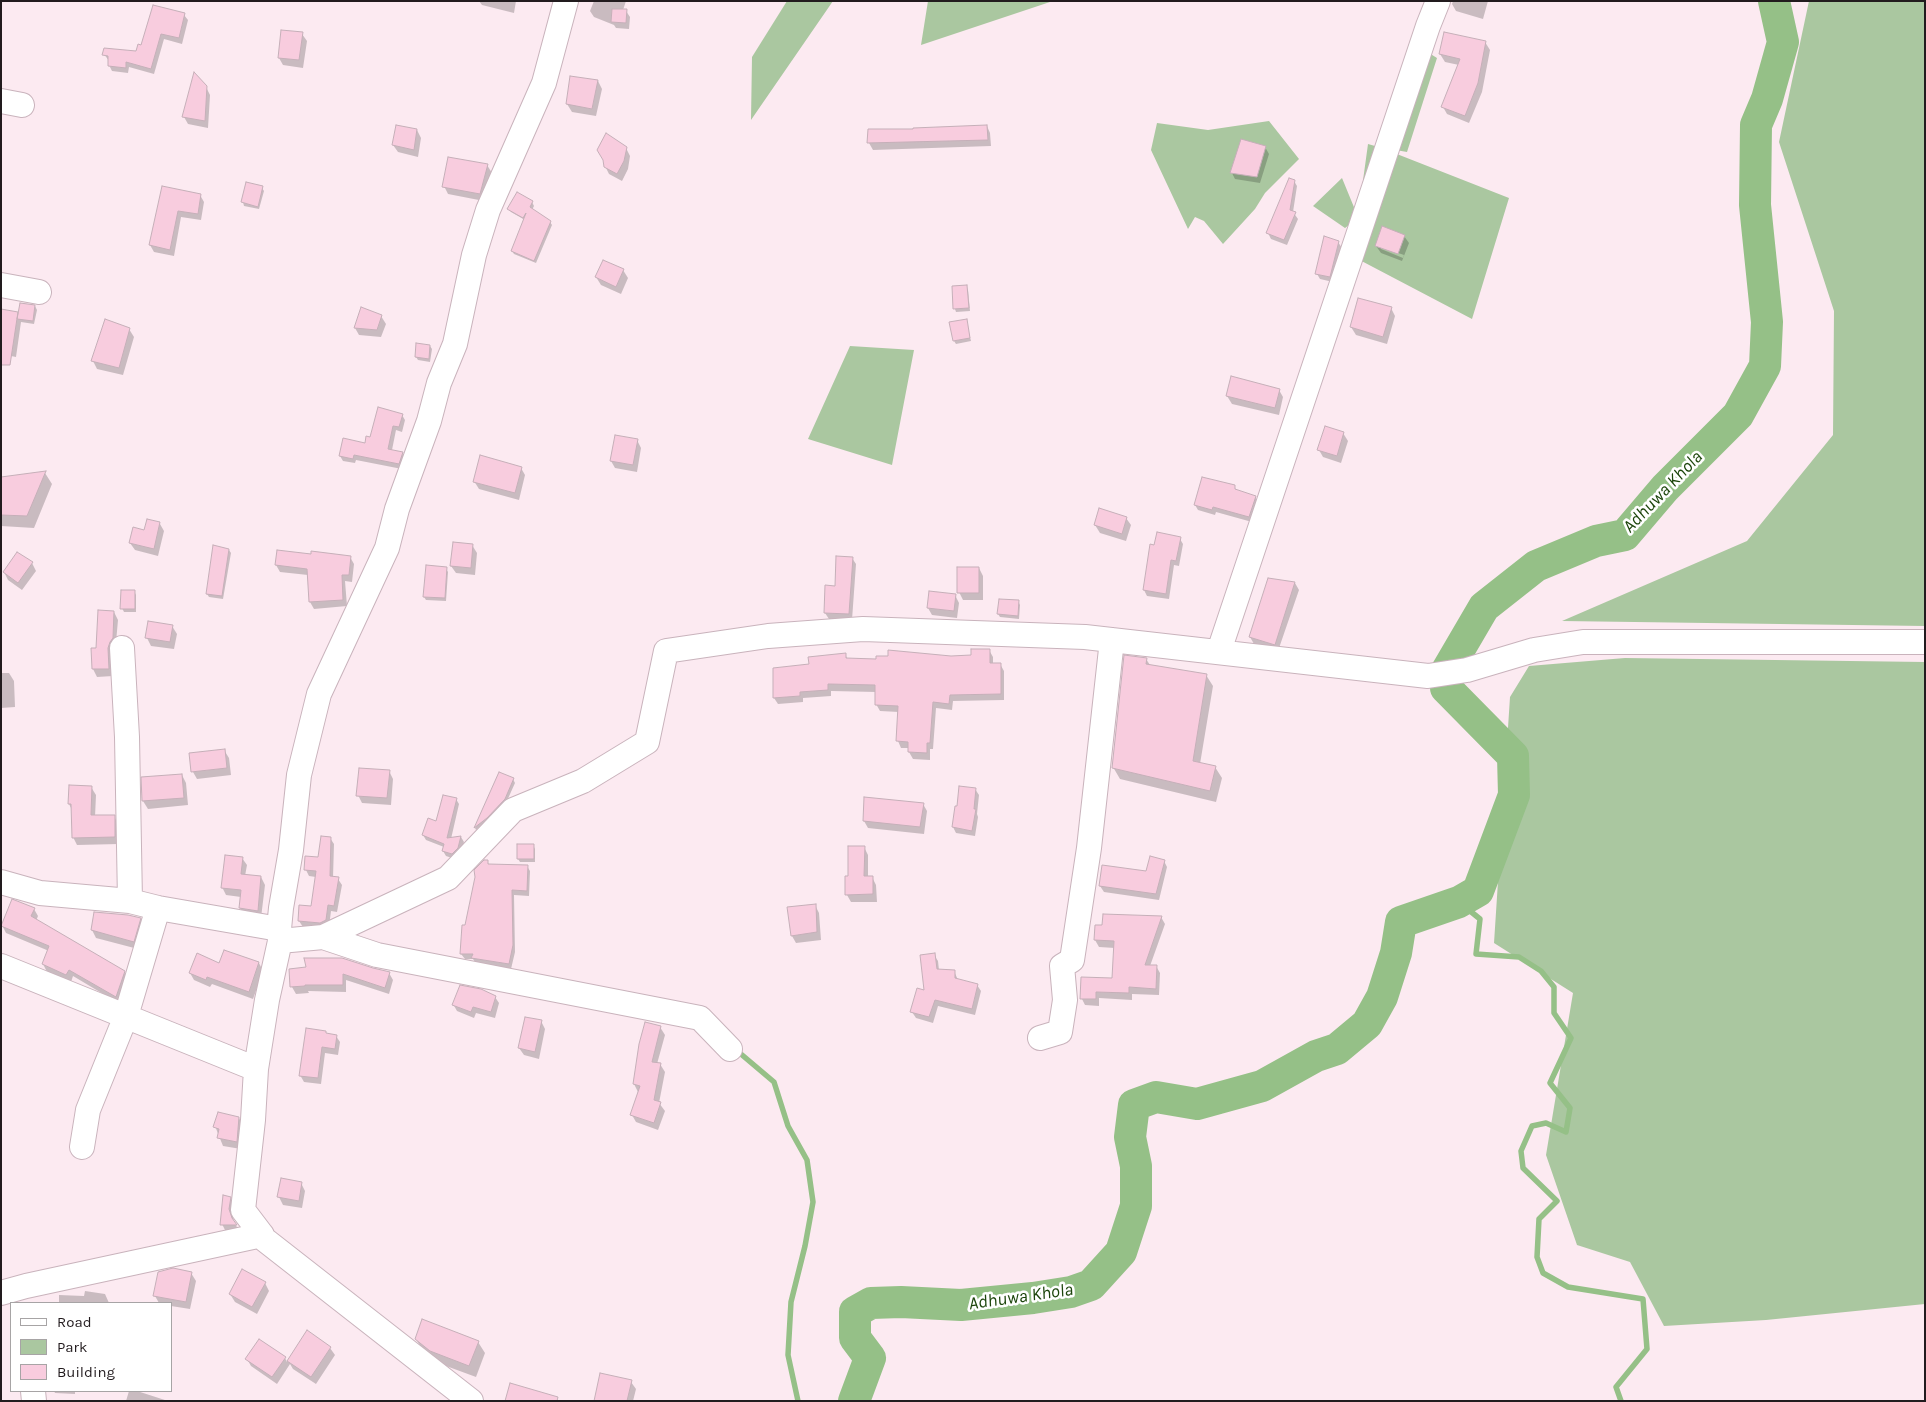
<!DOCTYPE html>
<style>
body{margin:0}
#map{position:relative;width:1926px;height:1402px;overflow:hidden;background:#fceaf1;font-family:Karla,sans-serif}
canvas{display:block}
.frame{position:absolute;inset:0;border:2px solid #221b1e;pointer-events:none}
.legend{position:absolute;left:10px;top:1302px;width:162px;height:90px;box-sizing:border-box;background:#fff;border:1px solid #a7a4a5;margin:0;padding:6px 9px;list-style:none;font-size:15px;color:#221b1e}
.legend li{display:flex;align-items:center;gap:10px;height:25px}
.legend b{width:25px;border:1px solid #a7a4a5}
</style>
<div id="map">
<canvas width="1926" height="1402"></canvas>
<div class="frame"></div>
<ul class="legend">
<li><b style="height:6px;background:#fff"></b>Road</li>
<li><b style="height:14px;background:#aac7a0"></b>Park</li>
<li><b style="height:14px;background:#f8ccde"></b>Building</li>
</ul>
</div>
<script>
const ctx = document.querySelector('canvas').getContext('2d');
ctx.lineJoin = 'round';
function fill(path, color) { ctx.fillStyle = color; ctx.fill(path, 'evenodd'); }
const shape = rows => new Path2D(rows.map(r => 'M' + r).join(''));
function stroke(path, color, width, dash) { ctx.strokeStyle = color; ctx.lineWidth = width; ctx.lineCap = dash ? 'butt' : 'round'; ctx.setLineDash(dash || []); ctx.stroke(path); }
function drawText(font, color, halo, rows, align = 'center') {
  ctx.font = font + ' Karla,sans-serif'; ctx.lineWidth = 5; ctx.setLineDash([]); ctx.textBaseline = 'middle'; ctx.strokeStyle = halo; ctx.fillStyle = color; for (const [text, x, y, turn = 0] of rows) {
    ctx.save(); ctx.translate(x, y); ctx.rotate((+turn || 0) * Math.PI / 180); ctx.textAlign = isNaN(turn) ? turn : align; if (halo) ctx.strokeText(text, 0, 0); ctx.fillText(text, 0, 0); ctx.restore();
  }
}
const green = shape([
 [787,1,833,1,751,120,752,57],
 [928,1,1053,1,921,45],
 [1809,1,1925,1,1925,626,1562,621,1747,541,1833,435,1834,311,1779,142],
 [1416,45,1437,58,1407,152,1379,147,1509,198,1472,319,1352,256,1357,219,1345,228,1313,206,1342,178,1358,217,1368,144,1375,146],
 [1269,121,1299,159,1265,193,1255,209,1223,244,1204,221,1195,217,1188,229,1151,150,1157,123,1208,130],
 [850,346,914,350,892,465,808,439],
 [1625,658,1925,662,1925,1304,1766,1320,1664,1326,1630,1262,1577,1245,1546,1155,1573,993,1494,943,1510,697,1529,666]
]);
const shadow = shape([
 [479,1,516,1,514,13,482,5],
 [594,1,626,1,623,10,626,11,630,17,629,29,616,28,614,25,594,17,590,11],
 [1453,1,1488,1,1483,19,1456,11,1452,4],
 [184,15,188,20,182,44,164,39,154,74,129,67,128,73,112,71,109,65,109,61,104,54,137,52],
 [302,34,307,41,303,68,283,65,279,58],
 [1485,42,1490,50,1482,92,1469,123,1447,114,1443,107,1459,65,1445,62,1440,54],
 [598,81,602,89,596,116,572,112,567,104],
 [206,87,210,95,208,128,188,124,184,117],
 [987,126,990,133,991,146,873,150,869,143,869,130,914,131],
 [417,130,421,138,418,157,398,152,393,145],
 [1265,147,1269,154,1260,183,1235,179,1232,173],
 [626,148,630,156,628,169,622,181,609,174,605,166],
 [487,165,492,173,484,201,448,194,444,186],
 [1294,181,1297,186,1293,212,1298,219,1287,245,1271,239,1268,233],
 [163,188,200,195,204,202,201,220,181,217,174,256,154,252,150,245],
 [262,188,264,191,259,209,244,206,243,202],
 [518,194,532,202,534,206,532,210,550,222,552,225,536,263,514,254,512,251,525,220,511,212,509,209],
 [1404,236,1409,243,1402,261,1381,253,1376,246],
 [1381,247,1404,255,1403,258,1381,249],
 [1338,242,1342,248,1333,282,1320,279,1317,274],
 [604,261,623,270,628,278,621,294,601,285,596,277],
 [966,286,968,290,970,311,956,312,955,309],
 [35,306,37,310,34,324,21,322,16,357,1,354,17,313,19,316],
 [1391,308,1395,316,1387,344,1356,335,1351,327],
 [381,316,386,324,381,337,359,335,355,328],
 [966,320,971,341,956,344,954,341],
 [129,329,134,337,123,375,97,369,93,361],
 [430,346,432,349,430,362,418,360,416,357],
 [1279,390,1283,397,1279,415,1232,404,1227,396],
 [402,415,405,420,402,432,396,430,392,450,402,453,405,458,402,469,356,460,355,463,343,461,340,456,366,445,370,438],
 [1343,433,1348,441,1341,463,1323,457,1319,450],
 [637,440,641,448,637,472,615,468,611,461],
 [521,468,525,475,519,500,479,489,474,481],
 [45,473,52,484,34,528,1,526,1,478],
 [1234,487,1237,491,1255,497,1259,503,1252,522,1216,512,1215,515,1198,510,1195,505],
 [1126,518,1131,525,1126,541,1100,533,1095,525],
 [160,524,164,531,158,556,135,550,130,543],
 [1180,539,1183,544,1179,566,1174,565,1169,599,1147,596,1144,590],
 [472,545,477,553,475,575,456,573,451,566],
 [229,550,231,553,223,599,209,597,207,594],
 [312,555,350,557,354,564,352,582,345,581,347,606,314,609,310,602,308,575,280,572,276,565],
 [852,558,856,564,852,620,829,619,825,613,826,587,836,587],
 [32,563,36,571,22,590,8,580,4,572],
 [979,568,983,576,983,600,963,600,959,592],
 [446,569,448,572,446,601,426,600,424,597],
 [1269,580,1295,583,1299,590,1278,651,1254,644,1250,637],
 [134,591,136,595,136,612,124,612,122,608],
 [955,595,959,603,957,618,932,615,928,608],
 [1018,601,1020,605,1019,619,1000,617,998,614],
 [114,612,118,620,113,676,97,677,93,669,93,650,98,649],
 [172,626,177,634,174,649,151,646,147,638],
 [989,650,993,657,993,664,1000,664,1004,671,1004,700,953,701,952,710,936,708,933,749,930,749,930,760,913,759,909,752,909,748,901,748,898,741,899,712,880,711,876,704,876,692,831,691,831,696,803,698,803,702,778,704,774,698,810,665,845,654,848,660,877,660,972,657],
 [1146,659,1150,665,1206,675,1213,686,1200,764,1215,767,1222,778,1216,802,1120,779,1113,767],
 [1,673,9,673,14,681,15,707,1,708],
 [224,750,229,758,231,775,197,779,193,772],
 [389,771,393,779,391,805,362,803,358,795],
 [500,773,513,779,515,783,506,803,476,830,475,828],
 [182,775,186,783,188,805,148,809,143,801,143,778],
 [91,787,96,795,95,817,114,816,118,824,119,844,77,845,73,837,72,810,69,804],
 [975,789,979,795,977,814,978,817,975,836,956,833,953,827],
 [456,799,459,804,451,839,461,837,464,842,460,853,455,859,446,856,443,851,444,847,426,840,423,835,437,823],
 [923,804,927,811,924,834,868,828,864,821],
 [330,838,334,844,333,878,338,879,342,885,337,912,331,911,329,927,303,927,299,921,312,907,316,877,309,876,306,870,319,858],
 [533,845,535,849,535,862,520,862,518,859],
 [864,847,868,855,868,877,872,877,876,885,877,902,851,902,847,895,849,878],
 [242,858,247,865,245,876,261,877,265,885,261,918,244,915,240,908,241,897,226,895,222,887],
 [487,861,489,865,527,866,530,871,529,896,514,895,515,952,511,969,476,964,473,959,465,959,461,954,466,926],
 [1164,861,1167,867,1159,900,1104,892,1100,886,1147,872],
 [815,905,819,913,821,940,796,943,792,936,789,908],
 [34,909,38,916,36,921,124,972,128,980,120,1004,73,976,71,982,47,972,43,964,49,951,6,933,2,925],
 [1161,917,1165,924,1150,966,1156,966,1160,973,1159,995,1132,994,1132,1000,1099,998,1099,1006,1085,1005,1082,999,1113,979,1115,948,1099,947,1095,940,1096,926],
 [140,919,144,927,138,949,96,938,92,930],
 [934,955,938,961,939,970,954,971,958,980,977,985,981,991,975,1015,938,1006,933,1023,916,1018,912,1012,926,992],
 [259,963,263,971,253,999,212,984,210,987,194,980,190,973],
 [291,970,389,973,393,980,389,994,346,980,346,992,308,991,309,993,296,994,292,987],
 [495,997,499,1003,495,1018,476,1013,474,1018,457,1011,453,1004],
 [541,1021,545,1029,539,1059,524,1055,519,1048],
 [660,1027,665,1035,657,1064,660,1064,665,1072,659,1103,665,1111,658,1130,636,1122,632,1115,638,1092,634,1084],
 [326,1034,336,1036,340,1042,338,1055,325,1053,321,1084,304,1082,300,1075],
 [239,1118,243,1126,241,1149,223,1146,215,1126],
 [301,1183,305,1191,302,1208,283,1205,279,1197],
 [230,1198,234,1206,233,1218,235,1224,240,1232,226,1232,222,1224],
 [191,1273,196,1281,190,1309,171,1306,171,1303,159,1303,155,1296],
 [265,1283,269,1291,257,1314,235,1302,230,1294],
 [85,1291,105,1294,109,1303,59,1303,59,1295,84,1296],
 [307,1332,330,1348,335,1355,316,1384,293,1369,290,1364,277,1384,251,1366,247,1359,285,1358,287,1362],
 [416,1339,478,1342,485,1353,476,1377,438,1363,423,1351],
 [631,1382,636,1389,633,1401,595,1401],
 [54,1391,75,1391,75,1394,55,1393],
 [129,1391,137,1391,168,1401,126,1401]
]);
const stream = shape([
 [1459,902,1480,919,1476,954,1519,957,1541,971,1554,987,1554,1013,1571,1038,1550,1083,1570,1108,1566,1132,1546,1123,1532,1126,1521,1151,1523,1168,1557,1201,1539,1219,1537,1257,1543,1273,1568,1287,1643,1299,1647,1349,1616,1387,1621,1401],
 [735,1049,774,1082,788,1126,807,1160,813,1202,805,1246,791,1302,788,1355,798,1401]
]);
const river = shape([
 [854,1401,870,1358,855,1338,855,1312,871,1303,901,1302,961,1305,1033,1298,1071,1292,1091,1285,1121,1252,1136,1206,1136,1166,1130,1137,1134,1105,1156,1097,1197,1104,1262,1086,1316,1056,1337,1049,1367,1024,1382,997,1396,953,1401,922,1459,902,1478,891,1514,795,1513,756,1446,688,1446,672,1484,607,1536,566,1596,541,1625,535,1665,488,1738,415,1765,366,1767,322,1755,205,1756,125,1767,99,1783,42,1774,1]
]);
const building = shape([
 [153,5,185,13,179,38,161,34,151,69,126,62,126,68,108,66,108,56,102,55,104,48,136,51,138,44,141,45,153,5],
 [612,9,627,9,626,23,611,22,612,9],
 [281,30,303,32,299,60,278,58,281,30],
 [1444,32,1486,41,1478,83,1465,116,1441,107,1460,59,1439,54,1444,32],
 [194,72,207,86,205,121,182,117,194,72],
 [570,76,598,80,592,109,566,104,570,76],
 [396,125,417,129,414,150,392,145,396,125],
 [987,125,988,140,867,143,868,129,913,129,913,128,987,125],
 [606,133,627,147,624,161,617,174,604,167,603,160,597,150,606,133],
 [1241,139,1266,146,1257,177,1230,173,1241,139],
 [448,157,488,164,480,194,442,187,448,157],
 [1289,178,1295,180,1290,210,1296,212,1284,240,1266,233,1289,178],
 [246,182,263,186,258,207,241,202,246,182],
 [162,186,201,194,198,214,178,211,170,250,149,245,162,186],
 [517,192,533,201,530,207,551,221,534,261,511,251,526,213,523,218,507,209,517,192],
 [1382,226,1405,235,1398,254,1375,246,1382,226],
 [1324,236,1339,241,1330,277,1315,274,1324,236],
 [603,260,624,269,616,287,595,277,603,260],
 [967,285,969,308,953,309,952,286,967,285],
 [1358,298,1392,307,1383,337,1350,327,1358,298],
 [20,303,35,305,33,321,17,319,20,303],
 [361,307,382,315,377,330,354,328,361,307],
 [1,309,18,312,10,365,1,365,1,309],
 [105,319,130,328,119,368,91,361,105,319],
 [967,319,970,338,953,341,949,322,967,319],
 [416,343,430,345,429,359,415,357,416,343],
 [1231,376,1280,389,1275,408,1226,396,1231,376],
 [378,407,403,414,399,427,393,426,388,449,403,452,399,464,354,455,353,459,339,456,343,438,365,443,366,436,370,437,378,407],
 [1325,426,1344,432,1337,456,1317,450,1325,426],
 [615,435,638,439,633,465,610,461,615,435],
 [480,455,522,467,515,493,473,482,480,455],
 [46,471,27,516,1,515,1,477,46,471],
 [1202,477,1235,485,1235,489,1256,496,1249,517,1213,507,1212,510,1194,505,1202,477],
 [1099,508,1127,517,1122,534,1094,525,1099,508],
 [147,519,160,522,154,549,129,543,133,527,144,530,147,519],
 [1157,532,1181,537,1176,561,1171,560,1166,594,1143,590,1150,544,1154,545,1157,532],
 [453,542,473,544,471,568,450,566,453,542],
 [213,545,229,549,222,596,206,594,213,545],
 [277,550,311,554,311,551,351,556,349,575,342,575,343,600,309,602,307,569,275,565,277,550],
 [17,552,33,562,18,583,3,572,17,552],
 [836,556,853,557,849,614,824,613,825,585,835,586,836,556],
 [426,565,447,567,445,598,423,597,426,565],
 [957,567,979,567,979,593,957,593,957,567],
 [1268,578,1295,582,1275,645,1249,637,1268,578],
 [121,590,135,590,135,609,120,609,121,590],
 [929,591,956,594,954,611,927,608,929,591],
 [999,599,1019,600,1018,616,997,614,999,599],
 [98,610,114,611,113,638,110,642,108,648,109,669,92,669,91,648,96,648,98,610],
 [148,621,173,625,170,642,145,638,148,621],
 [971,649,990,649,990,663,1001,663,1001,694,950,695,949,704,933,702,930,743,927,743,927,753,908,752,908,742,896,741,898,706,875,705,875,685,828,684,828,690,800,692,800,696,773,698,773,668,809,664,808,657,846,653,846,658,876,659,876,656,888,656,888,650,951,656,971,655,971,649],
 [1124,655,1147,658,1146,664,1207,674,1193,761,1216,766,1210,791,1112,768,1124,655],
 [225,749,227,768,191,772,189,753,225,749],
 [359,768,390,770,387,798,356,796,359,768],
 [499,772,514,778,505,799,487,818,474,828,499,772],
 [182,774,184,798,142,801,141,777,182,774],
 [69,785,92,786,91,815,115,815,115,837,72,838,71,804,68,804,69,785],
 [959,786,976,788,974,809,976,809,972,831,952,827,955,806,957,806,959,786],
 [443,795,457,798,447,838,461,836,458,848,452,854,442,851,444,844,422,835,428,818,436,821,443,795],
 [864,797,924,803,920,827,863,821,864,797],
 [321,836,331,837,330,876,339,877,334,906,328,905,326,920,320,923,298,921,299,905,311,906,316,871,304,870,305,856,318,857,321,836],
 [517,844,534,844,534,859,517,859,517,844],
 [848,846,865,846,864,876,873,876,873,894,845,895,845,876,848,876,848,846],
 [225,855,243,857,241,874,261,876,258,911,239,908,241,890,221,888,225,855],
 [1150,856,1165,860,1156,894,1099,886,1102,865,1146,871,1150,856],
 [484,860,488,860,488,864,528,865,527,891,512,890,513,945,509,964,471,958,473,954,460,954,462,925,465,925,475,877,474,870,484,860],
 [12,899,35,908,31,916,125,971,116,997,69,970,66,975,42,964,49,946,1,926,12,899],
 [816,904,817,932,791,936,787,907,816,904],
 [94,912,128,915,141,918,134,942,91,930,94,912],
 [1103,914,1162,916,1145,965,1157,965,1156,989,1129,987,1129,993,1096,992,1096,999,1080,999,1081,977,1112,978,1114,941,1094,940,1095,925,1102,925,1103,914],
 [224,950,259,962,249,992,207,977,206,980,189,973,197,953,219,963,224,950],
 [935,953,937,969,955,970,955,978,978,984,972,1009,935,1000,929,1017,910,1012,917,988,924,990,920,955,935,953],
 [304,958,342,958,373,968,390,972,385,988,343,974,343,985,305,985,305,986,290,987,289,969,306,967,304,958],
 [460,985,481,989,496,996,491,1012,473,1007,471,1012,452,1005,460,985],
 [525,1017,542,1020,535,1052,518,1048,525,1017],
 [645,1022,661,1026,652,1062,661,1063,654,1100,661,1102,654,1123,630,1115,640,1086,633,1084,639,1044,645,1022],
 [306,1028,326,1031,326,1033,337,1035,335,1049,322,1047,318,1078,299,1076,306,1028],
 [218,1112,239,1117,237,1142,217,1138,219,1129,213,1127,218,1112],
 [281,1178,302,1182,299,1201,277,1197,281,1178],
 [223,1195,231,1197,229,1209,232,1218,237,1225,220,1225,223,1195],
 [173,1268,192,1272,186,1302,153,1296,158,1272,173,1268],
 [242,1269,266,1282,252,1307,229,1294,242,1269],
 [422,1319,479,1341,469,1366,430,1351,415,1339,422,1319],
 [307,1330,331,1347,311,1377,287,1361,307,1330],
 [259,1339,286,1357,272,1377,245,1359,259,1339],
 [600,1373,632,1380,627,1401,594,1401,600,1373],
 [510,1383,558,1397,557,1401,505,1401,510,1383]
]);
const minor = shape([
 [1,101,22,105],
 [1,285,39,292],
 [122,648,127,737,130,901],
 [1219,651,1428,26,1438,1],
 [1,882,40,893,130,901,158,908,279,929],
 [323,937,377,955,700,1018,730,1049],
 [280,941,323,937,448,878,513,810,583,781,647,742,666,651,768,636,863,629,1085,637,1428,676,1467,670,1534,650,1583,642,1925,642],
 [1,966,256,1069],
 [1040,1038,1060,1032,1065,1000,1062,966,1072,960,1089,848,1112,640],
 [82,1147,88,1110,126,1016,158,908],
 [1,1293,26,1286,262,1235],
 [33,1391,34,1401],
 [471,1401,260,1236,262,1235,243,1210,253,1120,256,1069,267,1000,280,941,279,929,281,908,291,850,299,775,319,694,387,548,397,509,429,421,439,383,455,344,474,255,488,210,544,83,566,1]
]);
const waterNames = [
 ["Adhuwa Khola",1663,492,-46],
 ["Adhuwa Khola",1021,1297,-8]
];
fill(green, '#aac7a0');
fill(shadow, '#0003');
stroke(stream, '#95c087', 5.5);
stroke(river, '#95c087', 32);
fill(building, '#f8ccde');
stroke(building, '#c5afb8', 1);
stroke(minor, '#c9b3bc', 26);
stroke(minor, '#fff', 24);
drawText('italic 18px', '#1c450b', '#fff', waterNames);
</script>
